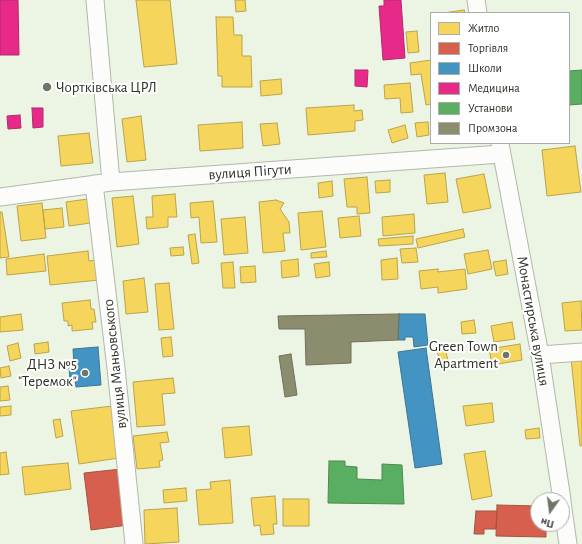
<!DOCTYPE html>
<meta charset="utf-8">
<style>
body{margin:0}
#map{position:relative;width:582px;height:544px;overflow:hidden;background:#ecf4e3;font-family:"Alegreya Sans",sans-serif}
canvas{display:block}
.legend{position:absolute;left:430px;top:12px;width:140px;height:132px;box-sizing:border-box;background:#fff;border:1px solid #abada8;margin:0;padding:5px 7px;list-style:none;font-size:12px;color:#2c3226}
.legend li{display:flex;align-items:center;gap:8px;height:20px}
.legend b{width:20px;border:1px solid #abada8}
.north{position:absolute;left:530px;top:492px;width:40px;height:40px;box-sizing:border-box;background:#fff;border:1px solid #abada8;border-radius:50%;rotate:194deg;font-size:11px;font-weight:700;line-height:16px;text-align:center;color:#2c3226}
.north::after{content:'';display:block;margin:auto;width:14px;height:18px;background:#6f7668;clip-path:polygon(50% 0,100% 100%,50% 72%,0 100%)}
</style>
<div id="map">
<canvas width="582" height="544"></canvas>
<ul class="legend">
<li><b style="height:11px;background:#f6d55c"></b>Житло</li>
<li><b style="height:11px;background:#d6604d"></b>Торгівля</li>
<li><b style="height:11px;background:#4393c3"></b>Школи</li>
<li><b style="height:11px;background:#e7298a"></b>Медицина</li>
<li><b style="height:11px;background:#5aae61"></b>Установи</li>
<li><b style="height:11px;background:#8c8c6e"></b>Промзона</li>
</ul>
<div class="north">Пн</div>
</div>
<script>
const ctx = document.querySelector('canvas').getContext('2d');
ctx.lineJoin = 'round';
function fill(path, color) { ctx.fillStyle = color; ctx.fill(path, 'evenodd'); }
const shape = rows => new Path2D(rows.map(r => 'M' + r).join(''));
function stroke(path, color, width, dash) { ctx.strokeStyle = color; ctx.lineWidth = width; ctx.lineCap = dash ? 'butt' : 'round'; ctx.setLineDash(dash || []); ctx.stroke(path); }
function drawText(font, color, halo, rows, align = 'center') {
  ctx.font = font + ' "Alegreya Sans",sans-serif'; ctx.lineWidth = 4; ctx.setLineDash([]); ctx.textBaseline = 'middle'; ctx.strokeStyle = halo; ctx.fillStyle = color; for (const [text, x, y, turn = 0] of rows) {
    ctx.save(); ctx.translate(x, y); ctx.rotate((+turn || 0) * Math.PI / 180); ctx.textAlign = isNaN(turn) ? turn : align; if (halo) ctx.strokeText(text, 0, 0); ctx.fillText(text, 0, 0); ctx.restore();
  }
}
const homes = shape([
 [136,0,170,0,177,64,144,67,136,0],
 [235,0,245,0,246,11,236,12,235,0],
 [464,10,465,13,443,13,464,10],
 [216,17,233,17,234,35,242,35,242,56,251,56,252,87,222,87,222,76,218,76,216,17],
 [417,31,419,52,408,53,406,32,417,31],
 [431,60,431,104,426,105,421,74,411,75,410,63,431,60],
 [281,79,282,94,261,96,260,81,281,79],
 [410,83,413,112,401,113,400,98,385,99,384,85,410,83],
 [354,105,354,111,362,110,363,120,355,121,355,131,308,135,306,108,354,105],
 [141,116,146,160,127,162,122,119,141,116],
 [242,122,243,148,200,151,198,125,242,122],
 [428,122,429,135,417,137,415,123,428,122],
 [277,123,280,144,263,146,260,124,277,123],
 [405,125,408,138,392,143,388,130,405,125],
 [89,133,93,163,61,166,58,136,89,133],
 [575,146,581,192,547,196,542,150,575,146],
 [445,173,448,202,427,204,424,175,445,173],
 [484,174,491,208,463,213,456,179,484,174],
 [367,177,370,213,357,214,357,207,347,207,344,179,367,177],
 [390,180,390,192,376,193,375,181,390,180],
 [332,181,333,196,319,198,318,183,332,181],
 [175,194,177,217,168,217,168,227,147,229,146,217,153,217,152,196,175,194],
 [133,196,139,244,117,247,112,198,133,196],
 [88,199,91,223,69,226,66,202,88,199],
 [276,200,284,203,280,209,289,222,290,233,283,233,285,251,263,253,259,202,276,200],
 [213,201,217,242,201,243,199,217,191,218,190,203,213,201],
 [42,203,46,238,21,241,17,206,42,203],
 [62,208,64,227,45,229,43,210,62,208],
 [322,211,326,247,301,250,298,213,322,211],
 [0,212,2,212,9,257,0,258,0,212],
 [414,214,415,233,383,236,382,217,414,214],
 [359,216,361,236,340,238,338,218,359,216],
 [245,217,248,253,224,255,221,219,245,217],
 [463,229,465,237,418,248,416,239,463,229],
 [195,234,199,263,192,264,188,235,195,234],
 [413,236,413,244,379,246,378,239,413,236],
 [183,247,184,255,171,256,170,248,183,247],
 [416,248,418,262,402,263,400,249,416,248],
 [488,250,492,269,468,274,464,254,488,250],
 [88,251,89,261,96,260,99,280,50,285,47,256,88,251],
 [326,251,327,257,311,258,311,253,326,251],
 [44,254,46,271,7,275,6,259,44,254],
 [397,258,398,279,382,280,381,260,397,258],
 [298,259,299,276,282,278,281,261,298,259],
 [506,260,508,274,496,276,493,262,506,260],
 [233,262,235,288,223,288,221,263,233,262],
 [329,262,330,276,316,278,314,264,329,262],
 [255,266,256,282,241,283,240,267,255,266],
 [438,269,438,272,465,269,467,289,438,293,438,287,421,289,419,271,438,269],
 [144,278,148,312,126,314,123,281,144,278],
 [169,283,174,329,159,330,155,284,169,283],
 [90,300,91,309,94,309,96,322,92,322,93,329,72,331,72,325,68,326,68,321,64,321,62,303,90,300],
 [581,301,582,330,565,331,562,303,581,301],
 [21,314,23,330,0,332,0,317,21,314],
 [474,320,476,333,462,334,461,322,474,320],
 [512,322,515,339,494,342,491,326,512,322],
 [171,337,173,356,163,357,161,338,171,337],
 [48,342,49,352,35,354,34,344,48,342],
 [18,343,21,358,10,361,7,346,18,343],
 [520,344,522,360,492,365,489,349,520,344],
 [445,348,449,365,441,367,437,350,445,348],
 [582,357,582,446,580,446,571,358,582,357],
 [9,366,11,376,1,378,0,368,9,366],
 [173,378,175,393,162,394,165,425,137,427,133,382,173,378],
 [8,386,10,400,0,401,0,387,8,386],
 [492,403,494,422,466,426,463,406,492,403],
 [11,406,11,415,0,416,0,407,11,406],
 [112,406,119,458,79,464,71,411,112,406],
 [60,419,63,436,56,438,53,420,60,419],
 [249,426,252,455,225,458,222,428,249,426],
 [539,428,540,438,526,439,525,430,539,428],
 [167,432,169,442,160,443,163,460,159,461,160,467,137,469,133,436,167,432],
 [485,451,492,496,472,500,464,454,485,451],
 [6,452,9,474,0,475,0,453,6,452],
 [68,463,71,489,25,495,22,467,68,463],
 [230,480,233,523,199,525,196,490,211,489,210,482,230,480],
 [186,488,187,501,164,503,163,490,186,488],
 [275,496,277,524,273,524,274,534,261,535,260,525,254,526,251,498,275,496],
 [283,499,309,499,309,526,283,526,283,499],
 [177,508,179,542,145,544,144,510,177,508]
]);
const shops = shape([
 [121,469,128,525,91,530,84,473,121,469],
 [497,505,538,506,538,524,546,524,546,537,496,536,497,505],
 [476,511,497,511,496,529,484,529,484,534,474,534,476,511]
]);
const schools = shape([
 [399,314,425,314,428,345,414,347,413,337,405,337,405,340,398,340,399,314],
 [98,347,101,385,76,387,75,380,70,381,69,367,74,366,73,349,98,347],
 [426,348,442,464,415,468,398,352,426,348]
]);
const health = shape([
 [0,0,18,0,19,55,0,55,0,0],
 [384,0,401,0,405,58,383,60,379,6,384,6,384,0],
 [355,70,368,70,367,87,355,86,355,70],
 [32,108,43,108,43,127,33,128,32,108],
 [20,115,21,128,8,129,7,116,20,115]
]);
const public = shape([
 [582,70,582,104,569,105,569,71,582,70],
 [329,461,345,461,345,466,357,467,357,479,382,480,382,464,402,465,404,504,328,503,329,461]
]);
const industry = shape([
 [399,314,398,340,351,342,351,363,306,365,305,329,279,329,278,316,399,314],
 [291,354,297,395,285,397,279,356,291,354]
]);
const street = shape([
 [95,0,111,182],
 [476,0,478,13],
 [500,144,540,355,562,500],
 [94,184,116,368,134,544],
 [0,197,111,182,501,154],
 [540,355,582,352],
 [562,502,568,544]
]);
const markers = [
 [47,87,5,"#6f7668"],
 [506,355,4,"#6f7668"],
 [85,373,4,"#6f7668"]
];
const poiNames = [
 ["Чортківська ЦРЛ",56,87,"left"],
 ["Green Town",498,346],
 ["Apartment",498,363],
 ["ДНЗ №5",77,364],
 ["\"Теремок\"",77,381]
];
const streetNames = [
 ["вулиця Пігути",250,172,-4],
 ["Монастирська вулиця",533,321,80],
 ["вулиця Маньовського",115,364,-96]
];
fill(homes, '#f6d55c');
stroke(homes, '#b9a44c', 1);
fill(shops, '#d6604d');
stroke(shops, '#a35241', 1);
fill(schools, '#4393c3');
stroke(schools, '#3c7694', 1);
fill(health, '#e7298a');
stroke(health, '#af2c6c', 1);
fill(public, '#5aae61');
stroke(public, '#4c894f', 1);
fill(industry, '#8c8c6e');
stroke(industry, '#6f7158', 1);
stroke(street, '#b2b8ab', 19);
stroke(street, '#fcfdfb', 17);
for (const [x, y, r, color] of markers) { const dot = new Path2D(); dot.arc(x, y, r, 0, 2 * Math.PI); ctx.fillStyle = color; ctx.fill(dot); stroke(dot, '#fff', 1.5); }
drawText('15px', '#2c3226', '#fff', poiNames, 'right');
drawText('15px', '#2c3226', '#fff', streetNames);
</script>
